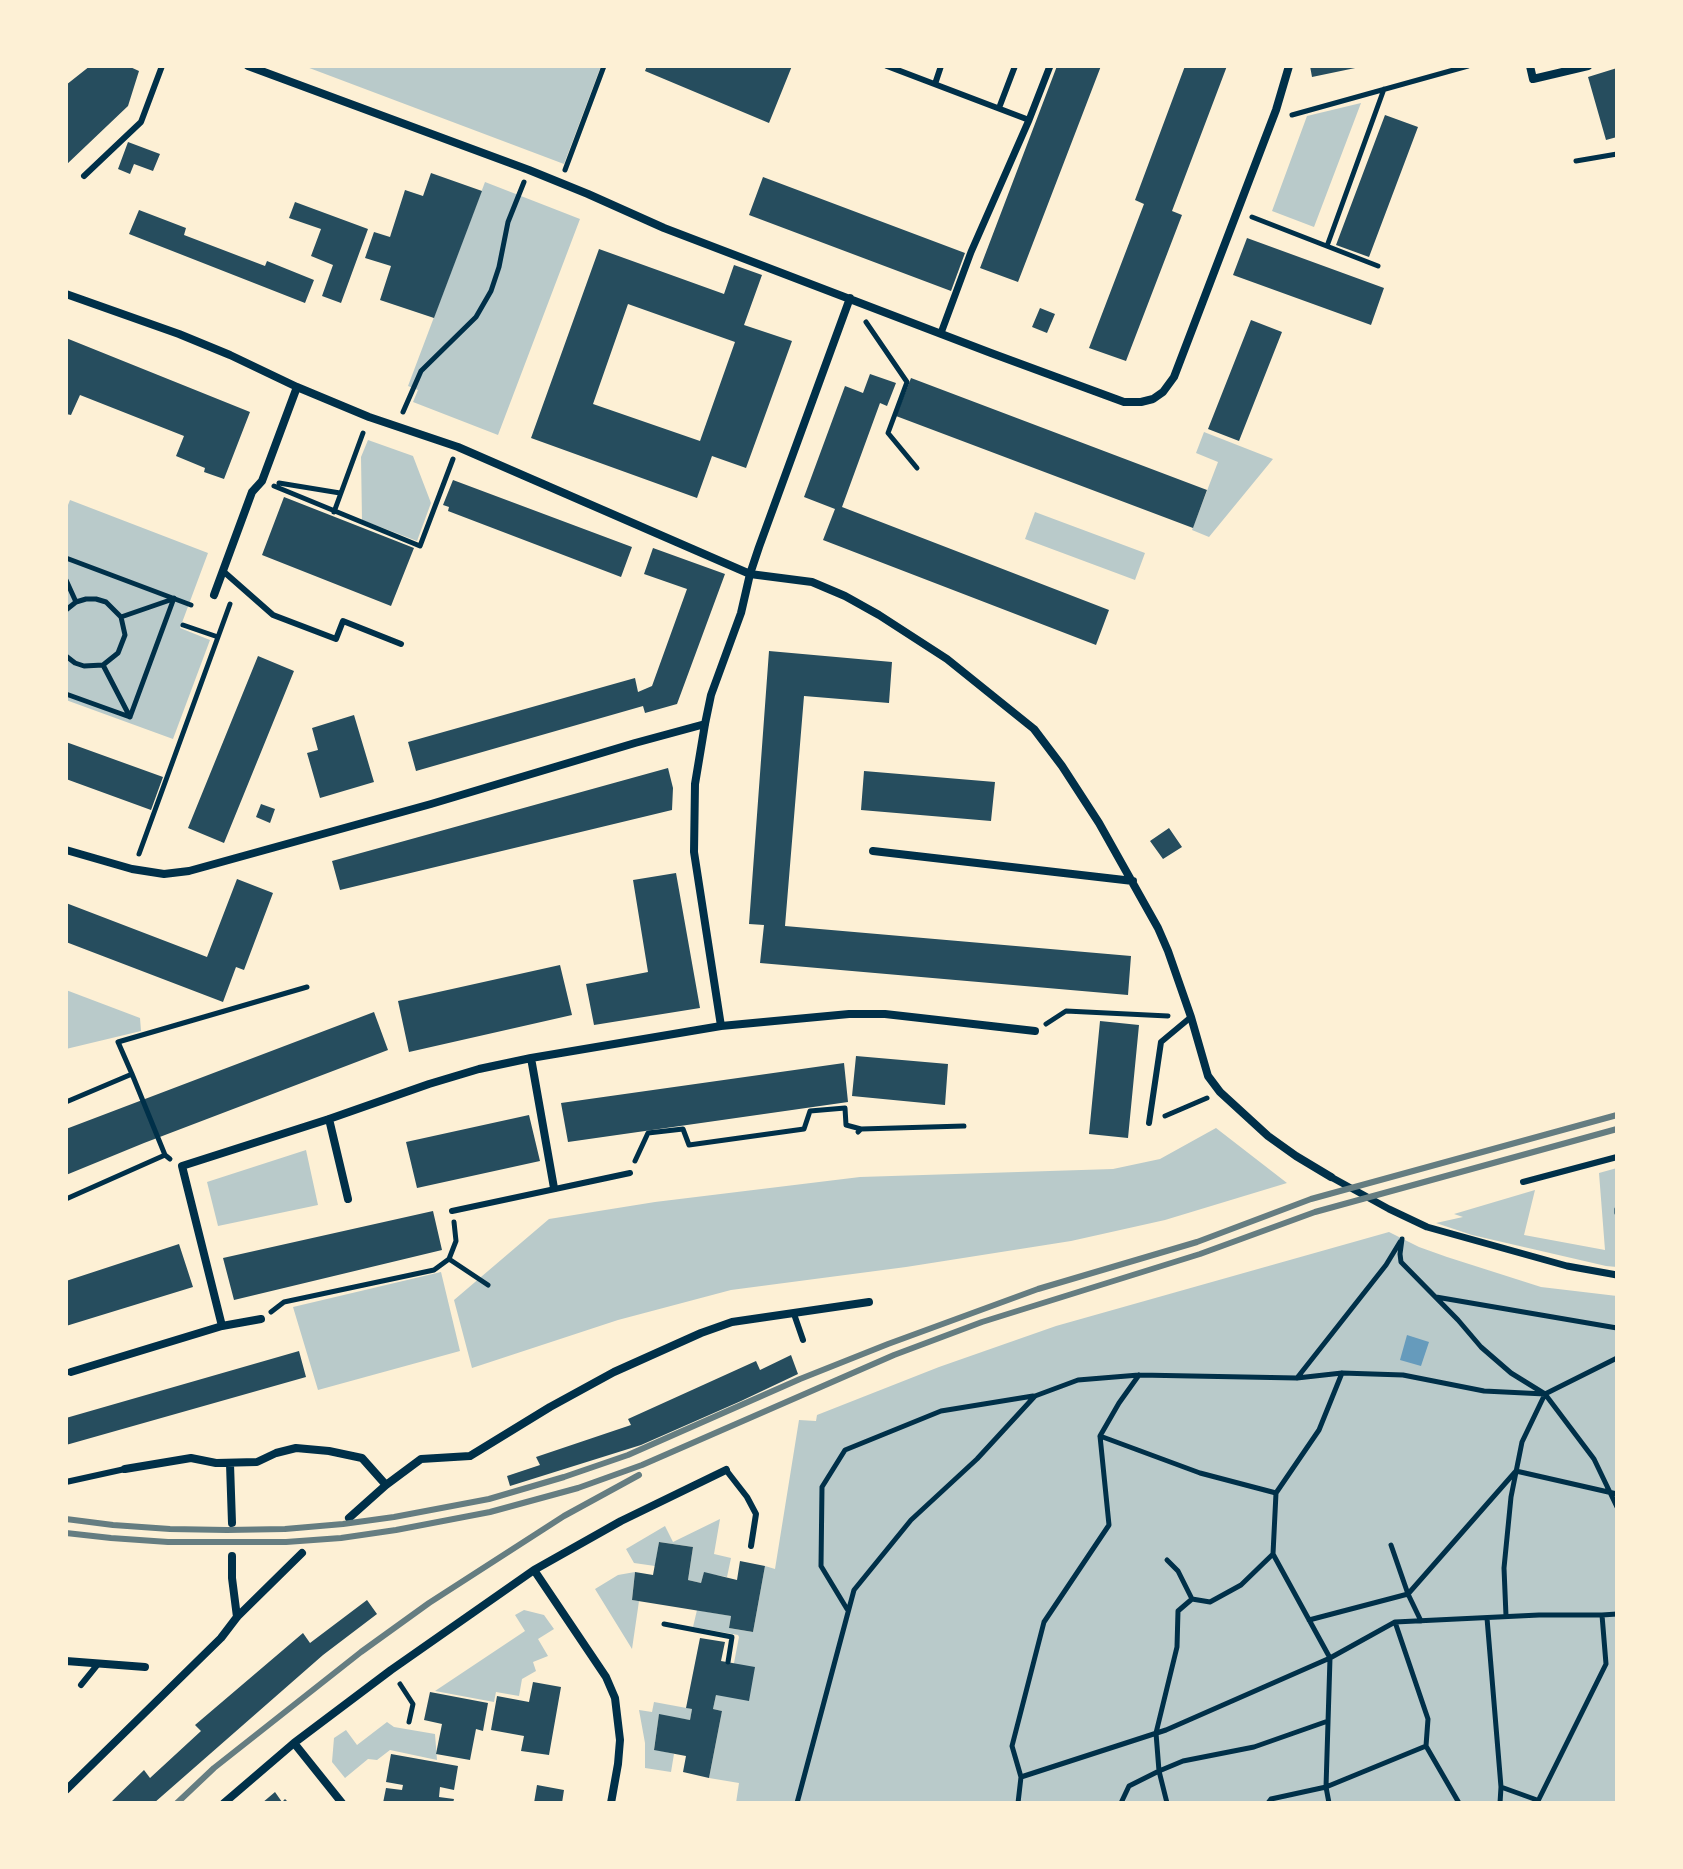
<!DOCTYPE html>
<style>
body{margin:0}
#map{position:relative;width:1683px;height:1869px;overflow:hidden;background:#fdf0d5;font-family:"Source Sans 3",sans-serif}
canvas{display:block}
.frame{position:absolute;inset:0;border:68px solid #fdf0d5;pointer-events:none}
</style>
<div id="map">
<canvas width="1683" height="1869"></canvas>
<div class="frame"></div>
</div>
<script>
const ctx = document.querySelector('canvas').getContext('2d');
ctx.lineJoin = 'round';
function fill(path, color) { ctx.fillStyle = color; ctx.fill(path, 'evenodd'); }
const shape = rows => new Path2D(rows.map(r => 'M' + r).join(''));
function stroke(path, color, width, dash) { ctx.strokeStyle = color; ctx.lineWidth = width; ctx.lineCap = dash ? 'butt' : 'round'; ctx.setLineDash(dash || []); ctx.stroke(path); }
const green = shape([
 [304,66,601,66,564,164],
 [1361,103,1314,227,1272,211,1307,116],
 [485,182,580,219,498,435,413,402,418,390,408,386],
 [1204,432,1273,459,1209,537,1192,530,1218,462,1196,453],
 [368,440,413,456,431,503,417,541,362,520,361,457],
 [70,500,208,553,180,628,210,640,173,739,66,700,66,510],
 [1035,512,1145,553,1135,580,1025,539],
 [66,990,140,1018,141,1031,66,1049],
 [1216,1128,1287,1183,1165,1220,1071,1241,906,1267,731,1290,618,1320,472,1368,454,1300,549,1219,655,1202,860,1177,1113,1169,1160,1159],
 [306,1150,318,1205,218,1226,207,1182],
 [1617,1168,1617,1267,1606,1266,1472,1235,1436,1223,1463,1217,1454,1214,1535,1190,1524,1235,1605,1250,1599,1173],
 [1389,1232,1419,1247,1447,1257,1541,1287,1617,1296,1617,1803,736,1803,739,1783,709,1778,722,1711,713,1709,716,1695,734,1663,739,1637,738,1635,693,1627,697,1610,731,1616,729,1628,753,1632,765,1566,775,1569,799,1420,816,1421,817,1415,939,1367,1056,1326],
 [441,1272,460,1351,318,1390,293,1307],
 [720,1519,714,1554,731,1558,727,1577,704,1573,701,1583,688,1580,693,1547,659,1542,655,1566,634,1563,626,1549,665,1526,673,1542],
 [635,1572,632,1600,639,1601,632,1649,595,1589,618,1575],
 [524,1610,544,1615,554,1629,538,1639,548,1656,533,1662,536,1671,522,1679,519,1696,496,1692,494,1702,435,1691,525,1631,515,1615],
 [654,1702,692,1709,690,1720,659,1715,654,1749,674,1754,671,1772,645,1768,645,1743,639,1710,652,1712],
 [387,1722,394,1727,435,1734,437,1760,390,1750,377,1760,368,1759,345,1778,332,1762,334,1738,346,1730,357,1745]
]);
const water = shape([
 [1407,1335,1429,1342,1421,1366,1400,1360]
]);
const building = shape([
 [90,66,128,66,139,71,128,106,66,165,66,85],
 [647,66,792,66,769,123,645,71],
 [1057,66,1101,66,1018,282,980,268],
 [1185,66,1227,66,1172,211,1182,215,1126,361,1089,348,1144,204,1135,200],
 [1310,66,1360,66,1360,67,1312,77],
 [1617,68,1617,137,1606,140,1588,77],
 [1385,115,1418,127,1369,257,1336,245],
 [128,142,160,154,153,171,134,164,130,174,118,169],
 [431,173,482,191,434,318,380,300,391,266,365,258,374,232,390,237,405,190,423,196],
 [763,177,965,253,951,291,749,215],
 [295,202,368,229,341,303,322,296,333,265,311,256,321,229,289,218],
 [139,210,186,228,184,235,265,266,267,261,314,280,305,303,129,234],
 [1247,238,1384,288,1371,325,1233,275],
 [599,249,724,294,734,265,762,275,744,325,792,341,746,468,712,456,697,498,531,438],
 [628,304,735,342,700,441,593,404],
 [1040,308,1055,314,1047,333,1032,327],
 [1251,320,1282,332,1239,441,1208,429],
 [66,338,250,412,224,479,204,472,205,468,176,456,184,436,80,395,71,415,66,414],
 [870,374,896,383,887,406,880,403,842,507,1109,610,1096,645,823,540,835,509,804,497,845,386,863,393],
 [911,378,1207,490,1193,528,896,416],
 [453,480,632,547,621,577,448,511,449,507,443,505],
 [284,497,414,548,391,606,262,555],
 [653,548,725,574,677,704,645,713,643,706,416,771,408,742,635,678,638,692,652,686,687,589,644,574],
 [769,651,892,662,889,703,804,696,785,926,1131,956,1128,995,760,963,764,925,749,924],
 [258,656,294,671,224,843,188,828],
 [354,715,374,782,320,798,307,753,318,750,312,728],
 [66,742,163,777,151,810,66,779],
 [668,768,673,788,672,810,340,890,332,861],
 [864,771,995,782,991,821,861,810],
 [261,804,275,809,270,823,256,817],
 [1169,828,1182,847,1163,859,1150,841],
 [676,873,700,1008,594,1025,586,984,648,972,633,880],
 [237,879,273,893,244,970,236,967,223,1002,66,942,66,903,207,957],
 [560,965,572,1015,409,1052,398,1001],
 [374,1012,388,1050,144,1143,66,1175,66,1129],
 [1100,1021,1139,1025,1128,1138,1089,1134],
 [856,1056,948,1064,945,1105,852,1096],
 [844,1063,848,1102,568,1142,561,1103],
 [529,1115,540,1161,417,1188,406,1142],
 [433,1211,442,1250,234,1300,223,1258],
 [179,1244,193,1287,66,1326,66,1281],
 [299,1351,306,1377,66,1445,66,1418],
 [791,1355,798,1374,741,1401,641,1445,510,1486,507,1476,540,1465,536,1457,631,1425,628,1419,756,1361,760,1370],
 [659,1542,693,1547,688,1580,701,1583,704,1572,737,1580,740,1561,765,1566,753,1632,729,1628,731,1616,632,1600,635,1572,653,1575],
 [367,1600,377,1614,323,1655,154,1803,110,1803,144,1770,150,1778,201,1731,195,1725,303,1633,310,1643],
 [700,1638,725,1642,721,1661,755,1667,749,1701,716,1695,713,1709,722,1711,709,1778,683,1772,686,1756,654,1750,659,1714,690,1720,692,1709,686,1708],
 [533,1682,561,1687,549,1755,521,1751,524,1736,491,1730,497,1696,529,1702],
 [430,1692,488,1703,483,1731,476,1729,470,1760,436,1754,442,1724,424,1720],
 [391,1754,458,1766,454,1790,440,1787,439,1797,454,1799,453,1803,383,1803,386,1788,402,1790,403,1785,386,1782],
 [537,1785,564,1790,562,1803,534,1803],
 [275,1792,282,1802,285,1799,289,1803,262,1803]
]);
const path = shape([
 [1292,115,1468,66],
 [1576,161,1617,154],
 [565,170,604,66],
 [1252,217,1378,266],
 [1327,246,1384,89],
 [866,322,907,382,888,433,917,468],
 [403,412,421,371,476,317,491,291,499,267,508,222,524,182],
 [279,483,340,493],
 [274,486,420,546,453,459],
 [334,512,363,433],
 [66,558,191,605],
 [66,580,76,602],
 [66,610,76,602,86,599,96,599,106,602,121,617,125,635,118,653,103,665,84,666,75,663,66,656],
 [121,617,173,599],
 [218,637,230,604],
 [103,665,130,717],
 [66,694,130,717,174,598],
 [139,854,218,637,183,625],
 [1046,1024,1066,1011,1168,1016],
 [132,1074,165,1155],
 [66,1102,132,1074,118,1042,307,987],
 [1165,1116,1207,1098],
 [861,1129,964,1126],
 [635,1161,648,1133,683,1129,689,1145,804,1129,810,1111,845,1108,846,1125,861,1129,858,1132],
 [66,1199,165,1155,170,1159],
 [1617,1209,1617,1213],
 [1402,1239,1400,1254,1401,1262,1458,1320,1481,1347,1511,1373,1545,1394,1594,1459,1617,1507],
 [449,1259,488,1285],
 [1436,1297,1617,1328],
 [271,1312,284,1302,434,1270,449,1259,456,1241,454,1222],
 [1297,1378,1386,1265,1400,1242],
 [1100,1436,1200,1473,1276,1493],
 [1391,1545,1408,1594,1421,1621],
 [1167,1560,1178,1571,1192,1599],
 [847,1609,821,1566,822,1487,845,1450,941,1411,1033,1396],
 [1506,1616,1504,1568,1511,1497,1522,1442,1545,1394],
 [1487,1618,1501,1787],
 [1309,1620,1408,1594,1516,1471,1617,1494],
 [1395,1622,1428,1719,1426,1746,1459,1803],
 [664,1624,732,1637,728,1662],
 [400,1684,413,1704,409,1722],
 [1021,1777,1166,1730,1330,1658,1395,1622,1539,1615,1602,1615,1617,1614],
 [797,1803,854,1590,911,1520,977,1459,1035,1396,1078,1380,1139,1375,1297,1378,1342,1373,1403,1375,1484,1391,1545,1394,1617,1358],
 [1018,1803,1021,1777,1012,1746,1044,1622,1109,1525,1100,1436,1119,1403,1139,1375],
 [1121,1803,1129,1786,1159,1771,1156,1733,1177,1647,1178,1611,1192,1599,1210,1602,1241,1585,1273,1554],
 [1167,1803,1159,1771,1183,1761,1254,1747,1328,1721],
 [1268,1803,1271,1799,1326,1787,1426,1746],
 [1329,1803,1326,1787,1330,1658,1273,1554,1276,1493,1319,1430,1342,1373],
 [1500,1803,1501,1787,1537,1800],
 [1537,1803,1606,1664,1602,1615]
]);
const service = shape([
 [887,66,1029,120],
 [935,84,941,66],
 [999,108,1015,66],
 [84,176,141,122,162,66],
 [223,571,273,615,336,639,343,621,401,644],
 [1149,1123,1161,1042,1191,1017],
 [1523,1182,1617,1157],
 [452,1211,630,1173],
 [794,1314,803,1340],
 [726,1470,747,1497,756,1514,751,1546],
 [66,1482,125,1469],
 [81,1685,98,1664]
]);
const pedestrian = shape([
 [941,333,971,252,1029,120,1050,66],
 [1331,1177,1389,1209,1427,1227,1567,1266,1617,1275]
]);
const minor = shape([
 [248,66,529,170,588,194,664,228,991,353,1124,402,1141,402,1153,399,1163,392,1174,377,1276,110,1289,66],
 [1530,66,1533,79,1588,66],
 [66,294,179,334,230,355,297,387,369,417,458,447,750,574,812,582,845,596,879,615,947,659,1034,729,1062,766,1099,823,1158,928,1168,951,1191,1017,1208,1076,1220,1092,1268,1136,1296,1156,1331,1177],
 [214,595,252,492,262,481,297,387],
 [66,850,132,869,164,874,189,871,431,804,635,743,705,724],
 [873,851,1133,881],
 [721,1026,694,852,695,784,705,724,711,695,741,613,750,574,759,547,850,298],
 [531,1058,554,1188],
 [329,1119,348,1199],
 [222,1326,182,1166,329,1119,429,1084,479,1069,531,1058,721,1026,849,1014,885,1014,1035,1031],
 [71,1372,222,1326,261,1319],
 [230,1464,232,1523],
 [125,1469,191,1458,216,1463,257,1462,276,1453,296,1448,329,1451,362,1458,386,1485],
 [349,1518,386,1485,421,1459,470,1456,550,1407,614,1372,701,1333,732,1322,869,1302],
 [232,1556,232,1578,237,1617],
 [534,1570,606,1677,615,1698,620,1740,618,1764,611,1803],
 [66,1661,145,1667],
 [294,1743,342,1803],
 [66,1790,221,1638,237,1617,302,1553],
 [224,1803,294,1743,391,1670,534,1570,621,1521,726,1470]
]);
const rail = shape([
 [66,1519,113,1525,170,1529,227,1530,285,1529,343,1524,394,1517,489,1499,564,1477,628,1455,800,1379,888,1344,1038,1289,1197,1242,1311,1199,1617,1115],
 [66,1533,111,1538,168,1542,286,1542,341,1538,396,1530,490,1512,578,1488,642,1465,894,1355,982,1322,1200,1254,1315,1212,1617,1129],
 [177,1803,214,1768,361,1652,429,1603,564,1516,639,1475]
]);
fill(green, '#b9caca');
fill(water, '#669bbc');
fill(building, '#264d5e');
stroke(path, '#003049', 5);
stroke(service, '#003049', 6);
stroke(pedestrian, '#003049', 7);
stroke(minor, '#003049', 8);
stroke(rail, '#657d81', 6);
</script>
